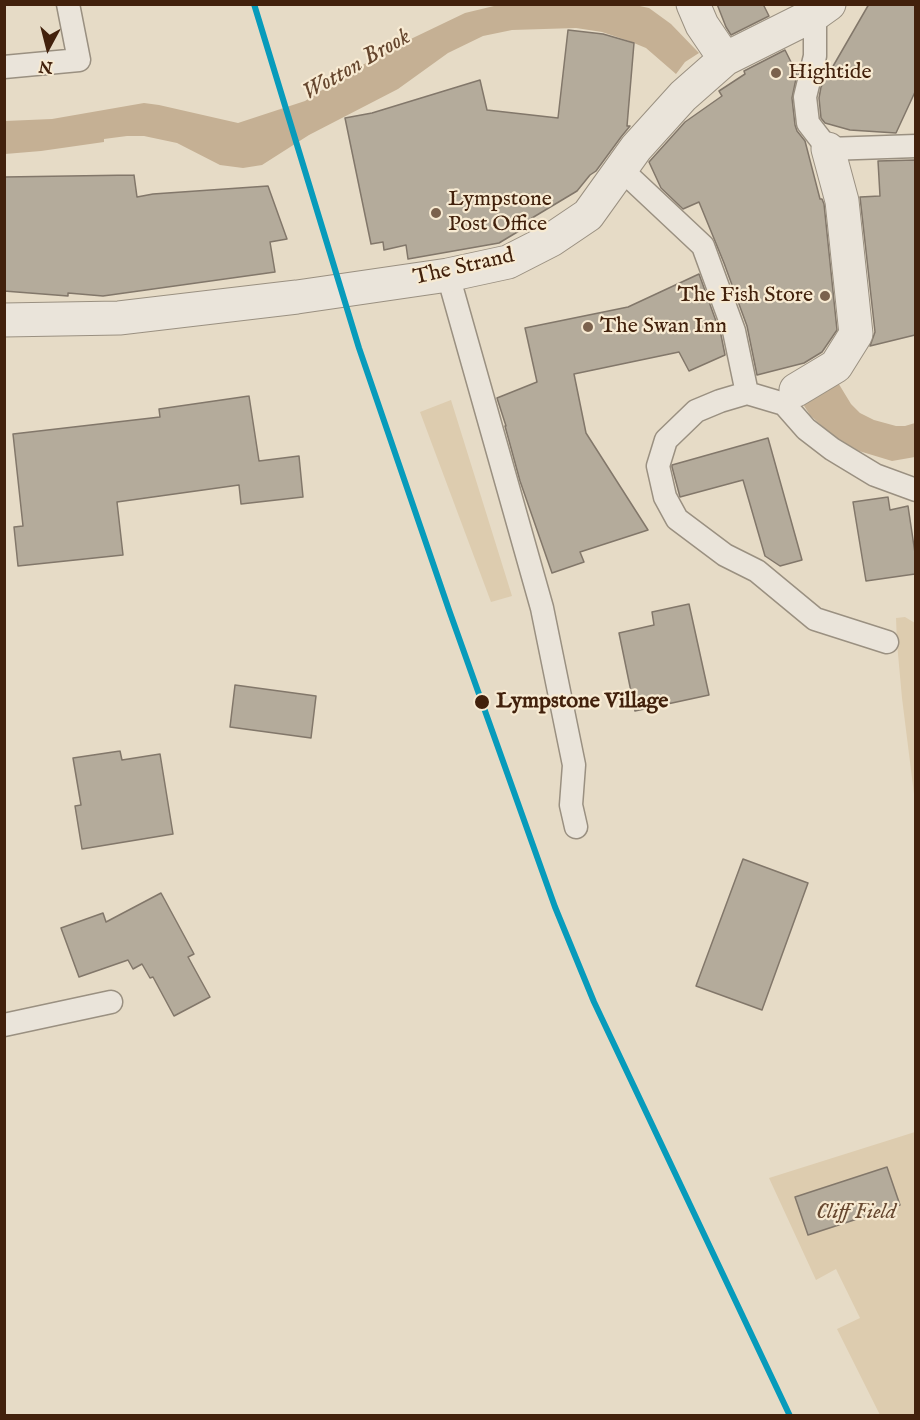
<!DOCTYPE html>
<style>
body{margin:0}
#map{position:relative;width:920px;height:1420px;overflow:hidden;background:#e6dbc6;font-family:"IM FELL English",serif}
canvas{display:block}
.frame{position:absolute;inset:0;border:6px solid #42210c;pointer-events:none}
.north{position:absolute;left:18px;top:18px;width:60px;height:60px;-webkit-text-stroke:4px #f7ead2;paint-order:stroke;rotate:187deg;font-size:16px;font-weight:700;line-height:24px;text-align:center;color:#42210c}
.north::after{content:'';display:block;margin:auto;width:21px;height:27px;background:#42210c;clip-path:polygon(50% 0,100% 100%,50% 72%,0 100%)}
</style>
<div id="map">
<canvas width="920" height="1420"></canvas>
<div class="frame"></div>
<div class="north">N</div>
</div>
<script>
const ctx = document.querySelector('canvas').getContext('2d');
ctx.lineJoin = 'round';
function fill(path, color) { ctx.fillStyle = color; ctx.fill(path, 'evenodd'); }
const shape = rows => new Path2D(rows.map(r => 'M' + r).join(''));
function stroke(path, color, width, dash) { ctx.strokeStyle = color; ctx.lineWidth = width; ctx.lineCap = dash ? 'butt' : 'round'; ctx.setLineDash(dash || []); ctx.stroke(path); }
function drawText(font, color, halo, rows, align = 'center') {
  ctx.font = font + ' "IM FELL English",serif'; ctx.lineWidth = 4.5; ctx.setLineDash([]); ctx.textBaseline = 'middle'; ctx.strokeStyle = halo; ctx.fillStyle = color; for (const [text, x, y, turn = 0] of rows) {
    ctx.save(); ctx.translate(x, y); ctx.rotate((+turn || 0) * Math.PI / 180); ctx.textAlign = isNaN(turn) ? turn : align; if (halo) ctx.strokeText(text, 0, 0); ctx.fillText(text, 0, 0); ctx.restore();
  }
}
const green = shape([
 [451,400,512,596,491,602,420,412],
 [905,617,915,623,915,802,902,698,897,643,896,618],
 [915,1132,915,1415,880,1415,837,1329,860,1318,836,1269,816,1280,769,1178]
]);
const water = shape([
 [507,5,635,5,649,8,671,24,699,53,685,62,676,74,646,48,629,41,602,32,576,28,512,30,483,36,448,53,398,89,309,135,262,165,243,168,220,165,177,143,144,136,127,136,104,139,104,142,41,151,5,154,5,121,52,119,144,103,159,105,238,123,305,101,347,74,392,48,465,13,494,6],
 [837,381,851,404,860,413,874,420,896,426,905,426,915,423,915,457,892,461,859,451,835,438,810,415,801,401]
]);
const building = shape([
 [717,4,763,4,769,16,731,35,726,27,717,4],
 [869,4,915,4,915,92,896,133,850,130,825,123,821,118,819,98,821,87,869,4],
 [568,30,603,34,634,43,627,126,630,126,621,137,596,171,590,175,577,191,532,218,534,222,499,243,408,259,406,245,384,250,383,242,371,244,345,118,372,113,480,80,487,110,558,118,568,30],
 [785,50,797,74,792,98,795,125,797,131,805,141,820,199,822,199,824,204,837,330,822,352,804,363,757,375,747,326,724,263,699,202,683,209,661,188,649,162,685,122,722,96,719,91,745,74,744,71,785,50],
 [915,160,915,335,870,346,875,332,860,197,880,196,878,161,915,160],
 [134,175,137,197,153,194,268,186,287,239,270,242,275,272,103,296,68,293,68,296,4,291,4,177,134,175],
 [699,274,721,335,725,355,689,371,679,352,574,374,586,433,648,530,580,552,584,562,552,573,520,481,505,426,506,426,497,398,537,382,525,328,628,307,699,274],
 [249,396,259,461,299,456,303,497,241,504,239,485,117,502,123,555,18,566,14,527,23,526,13,434,160,417,159,409,249,396],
 [768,438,802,560,780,566,765,556,743,480,680,497,672,467,672,465,768,438],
 [888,497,890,510,908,506,915,553,915,574,866,581,853,502,888,497],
 [689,604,709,695,635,711,619,633,654,625,652,612,689,604],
 [235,685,316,696,311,738,230,727,235,685],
 [120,751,122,760,160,754,173,834,82,849,75,806,81,805,73,758,120,751],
 [743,859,808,883,762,1010,696,986,743,859],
 [161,893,194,954,188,957,210,997,174,1016,153,977,150,978,142,964,133,969,128,960,79,977,61,928,103,913,106,922,161,893],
 [887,1167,900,1205,808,1235,795,1197,887,1167]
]);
const service = shape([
 [815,14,815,56,805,97,808,123,828,149,916,146],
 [4,67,79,60,68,4],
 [622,170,703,246,734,331,747,393],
 [448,275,542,608,574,765,571,805,576,827],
 [887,642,815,619,757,571,725,555,677,519,665,497,658,466,666,440,696,411,720,401,747,393,784,404,806,429,832,449,875,475,916,490],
 [4,1025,111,1002]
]);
const minor = shape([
 [693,4,702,25,725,59],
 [4,320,119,318,297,297,448,275,508,262,551,240,588,215,636,148,683,96,725,59,815,14,829,4],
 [796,390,836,366,856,334,842,201,828,149]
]);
const rail1 = shape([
 [254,4,359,348,449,610,555,907,594,1002,790,1416]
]);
const markers = [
 [776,73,6,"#7b624d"],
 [436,213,6,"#7b624d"],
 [825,296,6,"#7b624d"],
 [588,327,6,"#7b624d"],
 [482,702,8,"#42210c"]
];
const poiNames = [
 ["Hightide",788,73],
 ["Lympstone",448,200],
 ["Post Office",448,225],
 ["The Fish Store",813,296,"right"],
 ["The Swan Inn",600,327]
];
const streetNames = [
 ["The Strand",464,268,-13]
];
const stopNames = [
 ["Lympstone Village",496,702]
];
const parkNames = [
 ["Cliff Field",856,1213]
];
const waterNames = [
 ["Wotton Brook",357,66,-30]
];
fill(green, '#ddccaf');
fill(water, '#c5b094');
fill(building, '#b4ab9b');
stroke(building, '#82776a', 1.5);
stroke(service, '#9a9081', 25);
stroke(minor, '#9a9081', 35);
stroke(service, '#eae4da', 22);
stroke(minor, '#eae4da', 33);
stroke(rail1, '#079bbb', 6);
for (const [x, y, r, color] of markers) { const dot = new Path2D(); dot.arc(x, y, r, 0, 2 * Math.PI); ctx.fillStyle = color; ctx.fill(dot); stroke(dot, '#f7ead2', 2); }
drawText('22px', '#42210c', '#f7ead2', poiNames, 'left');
drawText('22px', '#42210c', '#f7ead2', streetNames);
drawText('bold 22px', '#42210c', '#f7ead2', stopNames, 'left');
drawText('italic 22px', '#674830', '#f7ead2', parkNames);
drawText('italic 24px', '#65462e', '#f7ead2', waterNames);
</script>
